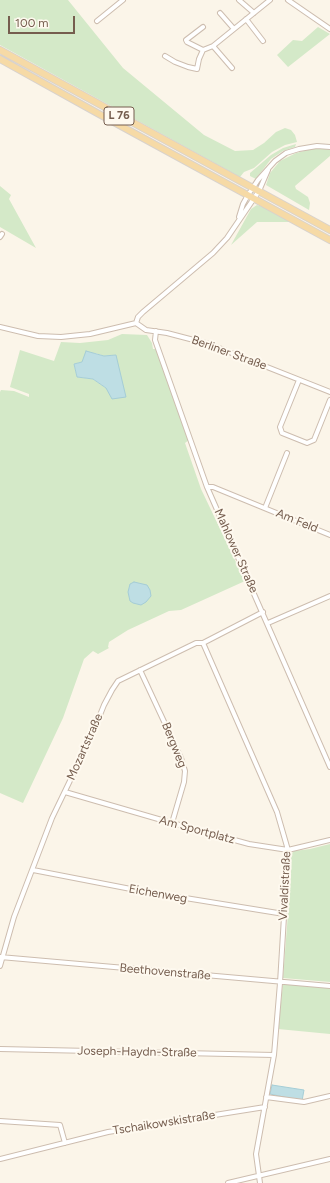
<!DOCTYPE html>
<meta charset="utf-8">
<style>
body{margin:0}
#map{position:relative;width:330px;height:1183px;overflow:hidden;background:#fbf5e9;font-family:Figtree,sans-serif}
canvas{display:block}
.scale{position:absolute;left:8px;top:16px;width:67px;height:18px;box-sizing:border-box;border:2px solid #755d4e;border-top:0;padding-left:5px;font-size:12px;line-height:14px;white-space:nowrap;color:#755d4e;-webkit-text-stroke:3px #fef9ef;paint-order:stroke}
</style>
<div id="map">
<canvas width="330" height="1183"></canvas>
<div class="scale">100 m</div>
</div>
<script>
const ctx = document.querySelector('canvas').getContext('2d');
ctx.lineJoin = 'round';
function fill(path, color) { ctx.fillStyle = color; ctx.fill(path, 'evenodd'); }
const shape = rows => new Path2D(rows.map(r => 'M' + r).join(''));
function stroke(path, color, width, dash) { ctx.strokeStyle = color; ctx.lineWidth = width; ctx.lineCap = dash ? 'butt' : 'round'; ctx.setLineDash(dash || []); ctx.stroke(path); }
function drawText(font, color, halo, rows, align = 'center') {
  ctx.font = font + ' Figtree,sans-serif'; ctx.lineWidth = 4; ctx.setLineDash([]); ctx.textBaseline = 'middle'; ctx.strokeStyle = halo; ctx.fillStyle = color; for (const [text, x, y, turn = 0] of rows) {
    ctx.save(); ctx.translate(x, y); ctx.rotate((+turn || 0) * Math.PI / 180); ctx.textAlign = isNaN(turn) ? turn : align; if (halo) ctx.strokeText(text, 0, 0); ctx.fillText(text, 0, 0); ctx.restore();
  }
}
const green = shape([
 [0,0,68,0,123,68,204,135,235,151,253,150,264,143,276,132,285,128,291,130,295,135,297,142,285,145,272,152,254,168,244,172,240,177,0,45],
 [318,27,330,34,288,67,277,55,293,40,302,41],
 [296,144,295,147,283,151,271,159,256,179,250,176,250,173,271,155,283,148],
 [312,149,330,149,330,156,295,186,296,189,308,197,310,203,309,210,266,185,270,173,280,161,296,153],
 [0,186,11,195,9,199,36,248,0,227],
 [257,205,266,208,290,222,257,222,231,245,251,209],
 [122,334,147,335,152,343,153,349,157,349,189,440,185,443,201,489,245,581,181,610,169,611,128,630,109,642,108,647,109,648,98,654,93,651,84,659,63,718,23,803,0,793,0,392,1,390,14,391,29,397,29,394,10,387,20,350,54,361,61,342,80,343,108,340],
 [95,353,104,356,116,355,106,388,93,379,77,377,74,364,82,362],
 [330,844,330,982,283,978,291,875,291,854,294,851,310,849],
 [283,984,330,988,330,1034,278,1029]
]);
const water = shape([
 [86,351,104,356,116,355,126,397,112,399,106,388,93,379,77,377,74,364,82,362,86,351],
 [134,582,147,585,150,590,151,596,146,602,141,605,133,603,130,601,128,592,130,584,134,582],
 [272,1085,304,1090,302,1101,270,1094,272,1085]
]);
const street = shape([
 [239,0,254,13],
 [288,0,330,29],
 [220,13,234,29],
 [246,19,263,41],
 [97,21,123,0],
 [203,27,186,40,187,42,203,50],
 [213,46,232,68],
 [165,56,175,62,188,67,197,69,199,59,203,50,213,46,270,0],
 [239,217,243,204,248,195,258,180,275,161,286,153,299,149,317,146,330,147],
 [0,237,2,234],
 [136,323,146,330,167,333,209,344,330,392],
 [136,323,138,317,143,312,213,253,227,238,259,191,268,170],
 [0,327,38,336,61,337,90,334,136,323],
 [156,331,155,340,207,487,330,767],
 [299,380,280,427,282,433,307,443,314,440,330,400],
 [207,487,213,487,330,535],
 [265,508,287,453],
 [268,623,330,596],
 [203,643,277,812,288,850,280,983,274,1055,256,1154,260,1183],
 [140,670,181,758,185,771,184,782,172,823],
 [65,792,172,823,249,844,288,850,330,840],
 [33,870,136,890,284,914],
 [0,957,330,986],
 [0,966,14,917,52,818,92,735,104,705,112,690,118,681,196,643,203,643,263,612],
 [0,1049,274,1055],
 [266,1097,304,1102,330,1096],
 [0,1121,60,1125,65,1143],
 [0,1159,108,1132,265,1107],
 [228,1183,330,1159]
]);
const primary = shape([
 [0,50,330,230],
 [0,59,99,114,330,240]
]);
const shields = [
 [119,116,30]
];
const shieldNames = [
 ["L 76",119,116]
];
const streetNames = [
 ["Berliner Straße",229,353,20],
 ["Am Feld",297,521,22],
 ["Mahlower Straße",236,551,66],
 ["Bergweg",174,745,68],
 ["Mozartstraße",85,747,-66],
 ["Am Sportplatz",197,830,15],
 ["Vivaldistraße",285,886,-87],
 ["Eichenweg",158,894,10],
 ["Beethovenstraße",165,972,5],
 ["Joseph-Haydn-Straße",137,1052,1],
 ["Tschaikowskistraße",164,1123,-9]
];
fill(green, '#d4e9c8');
fill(water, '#bedee4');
stroke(water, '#a5cdd6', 1);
stroke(street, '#cdbdaf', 6);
stroke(primary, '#d8d2cd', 8);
stroke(street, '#fff', 4);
stroke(primary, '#f6daa6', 6);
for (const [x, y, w] of shields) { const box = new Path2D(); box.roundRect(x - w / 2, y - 9, w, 18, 3); ctx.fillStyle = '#fef9ef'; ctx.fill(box); stroke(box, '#755d4e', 1); }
drawText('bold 11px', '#755d4e', null, shieldNames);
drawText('12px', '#755d4e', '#fef9ef', streetNames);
</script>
